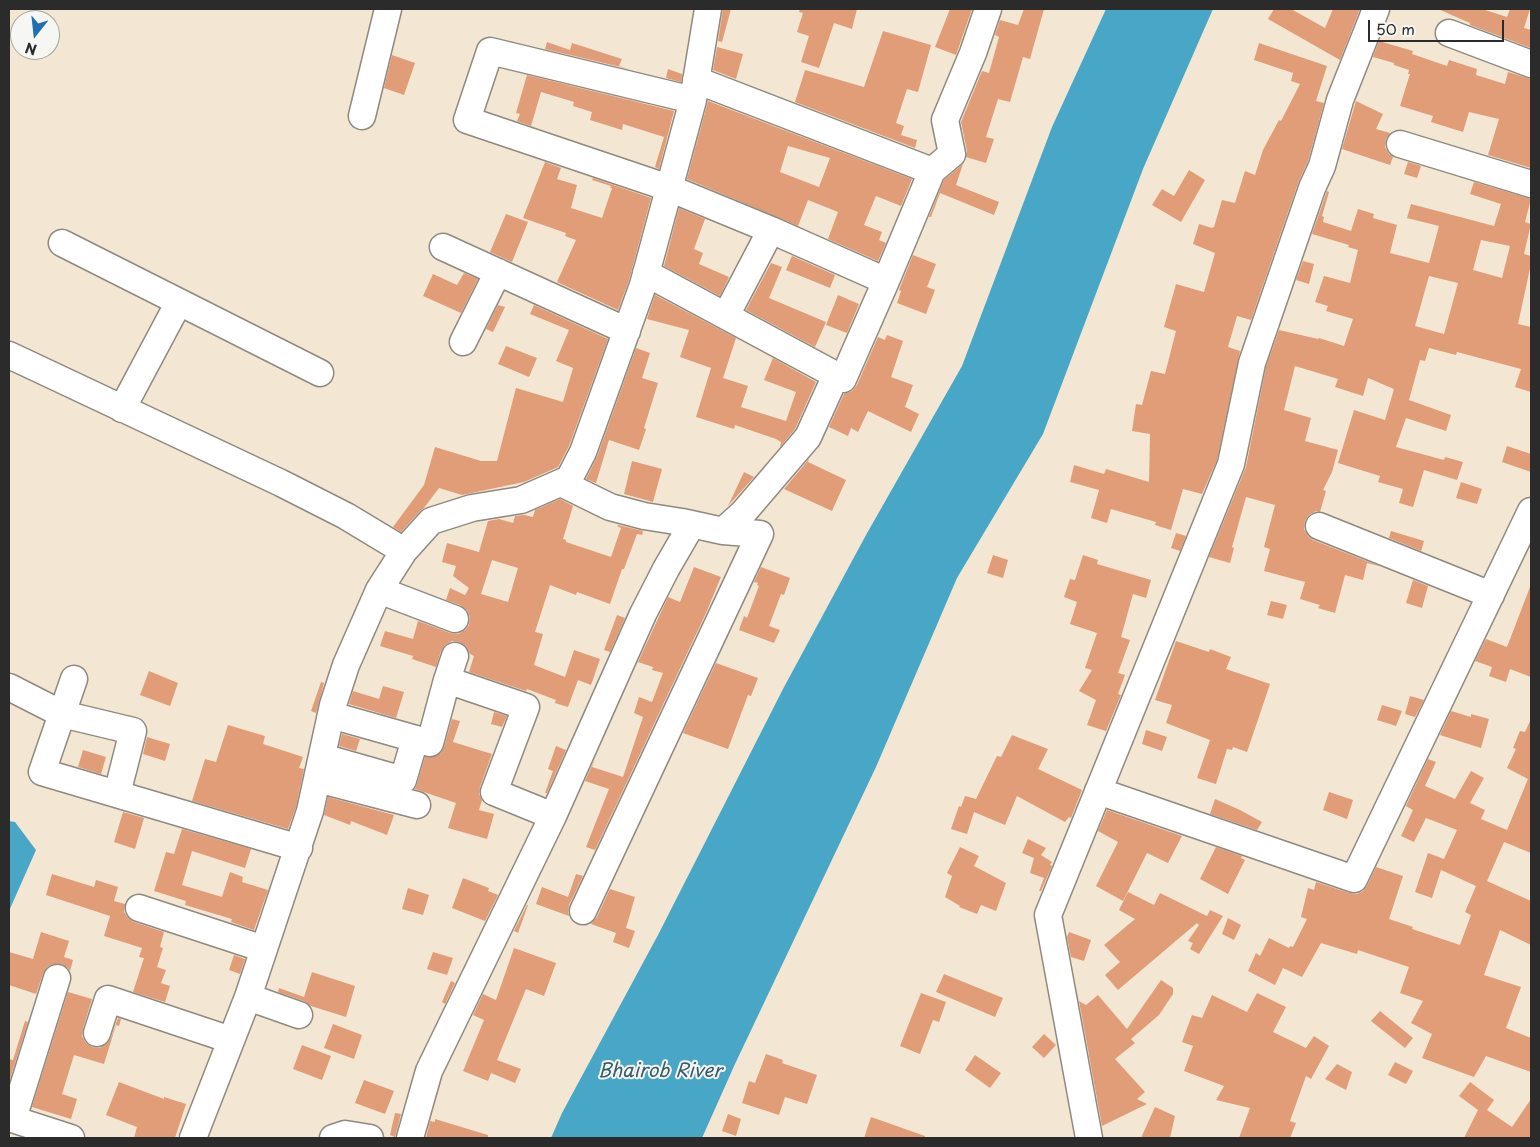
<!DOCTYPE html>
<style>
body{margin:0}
#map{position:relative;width:1540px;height:1147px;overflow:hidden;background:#f3e7d3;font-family:"Playpen Sans",sans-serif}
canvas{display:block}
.frame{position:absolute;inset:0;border:10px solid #2b2b2b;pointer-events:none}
.north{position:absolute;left:10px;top:10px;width:50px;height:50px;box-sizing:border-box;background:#f6f6f2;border:1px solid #a5a5a2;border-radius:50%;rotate:196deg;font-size:14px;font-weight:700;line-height:20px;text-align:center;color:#2b2b2b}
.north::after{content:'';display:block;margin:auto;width:18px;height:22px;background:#1f6fb2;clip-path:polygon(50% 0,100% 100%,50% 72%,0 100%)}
.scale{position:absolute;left:1368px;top:20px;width:136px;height:22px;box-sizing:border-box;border:2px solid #2b2b2b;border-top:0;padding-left:6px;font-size:15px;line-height:18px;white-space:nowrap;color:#2b2b2b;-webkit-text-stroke:4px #f6f6f2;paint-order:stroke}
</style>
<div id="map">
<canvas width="1540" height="1147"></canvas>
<div class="frame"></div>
<div class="north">N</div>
<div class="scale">50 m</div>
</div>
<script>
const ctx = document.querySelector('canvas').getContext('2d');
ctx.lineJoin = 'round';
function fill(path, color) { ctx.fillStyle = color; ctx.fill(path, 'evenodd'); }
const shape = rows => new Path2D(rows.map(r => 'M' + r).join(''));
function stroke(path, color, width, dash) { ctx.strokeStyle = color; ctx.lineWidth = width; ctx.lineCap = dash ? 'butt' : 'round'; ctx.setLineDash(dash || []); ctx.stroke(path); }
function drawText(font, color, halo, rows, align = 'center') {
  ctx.font = font + ' "Playpen Sans",sans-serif'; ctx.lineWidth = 4; ctx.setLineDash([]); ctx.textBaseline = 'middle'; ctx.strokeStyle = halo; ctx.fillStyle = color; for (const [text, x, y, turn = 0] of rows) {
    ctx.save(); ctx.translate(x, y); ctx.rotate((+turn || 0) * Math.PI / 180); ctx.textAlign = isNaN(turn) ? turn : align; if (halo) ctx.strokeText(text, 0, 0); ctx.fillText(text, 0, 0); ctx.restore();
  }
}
const water = shape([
 [1106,9,1213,9,1143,169,1043,434,957,578,876,767,735,1064,702,1138,551,1138,562,1113,658,935,783,689,866,535,962,366,1052,127],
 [9,821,15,822,36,850,9,911]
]);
const building = shape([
 [723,9,731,9,722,42,718,41],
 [800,9,857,9,852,29,834,23,819,68,801,62,809,36,797,32,803,13,799,12],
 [950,9,972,9,956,55,935,47],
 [1024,9,1044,9,1030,59,1023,57,1010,102,998,99,986,137,994,139,986,163,966,157,967,151,961,122,982,71,989,73,999,37,995,35,1000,20,1018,25],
 [1274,9,1291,9,1325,28,1333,9,1360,9,1340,60,1268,19],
 [1438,9,1482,9,1507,17,1510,9,1530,9,1524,28,1531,30,1531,48,1470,25,1470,23],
 [883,31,931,45,918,92,907,89,896,123,904,126,901,135,917,140,915,148,795,102,805,70,864,87],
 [1379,41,1413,51,1412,54,1447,66,1449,60,1477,69,1476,75,1505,84,1508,72,1531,79,1531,168,1488,155,1499,119,1469,112,1463,132,1431,122,1433,116,1400,106,1410,74,1408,74,1409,70,1394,65,1394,63,1373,57],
 [547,42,570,50,572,43,622,59,619,66,629,69,545,49],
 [1259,43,1327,66,1316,101,1324,103,1308,161,1298,183,1251,320,1237,316,1228,347,1240,351,1217,460,1202,494,1183,489,1171,530,1155,525,1156,522,1111,509,1107,523,1091,518,1099,490,1070,482,1074,465,1104,474,1106,469,1149,482,1150,434,1132,431,1136,404,1142,405,1151,371,1165,374,1176,331,1164,327,1176,284,1204,292,1215,253,1193,244,1199,224,1212,228,1214,227,1222,200,1235,203,1245,171,1255,175,1263,150,1279,120,1281,121,1300,84,1291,81,1293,73,1254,60],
 [717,47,743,54,736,79,713,70],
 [392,55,415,63,404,95,384,88],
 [668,69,682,74,681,82,666,78],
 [527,75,674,111,659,169,655,167,664,137,623,124,622,130,590,120,592,112,573,106,574,102,541,92,531,126,517,121,520,114,516,113],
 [708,101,912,179,901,206,876,196,864,225,882,232,879,240,886,243,878,261,828,239,838,212,808,200,798,226,687,179],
 [788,146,830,158,819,187,780,172],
 [1356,101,1383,114,1376,129,1390,133,1386,139,1385,147,1389,154,1393,157,1390,165,1342,149],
 [545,162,561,168,557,179,577,185,571,208,602,218,612,188,610,188,611,186,592,180,593,178,651,198,629,280,618,310,557,282,576,240,565,236,566,233,523,218],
 [1408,162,1421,166,1417,178,1404,174],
 [963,164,956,185,999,202,994,215,940,193,931,217,929,217,944,180],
 [1189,170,1205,180,1181,222,1152,205,1162,189,1174,196],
 [1474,182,1531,199,1525,222,1531,224,1524,254,1531,256,1531,264,1518,324,1531,327,1531,392,1515,387,1521,369,1457,352,1456,355,1429,348,1425,361,1420,360,1409,400,1451,415,1446,431,1406,418,1396,447,1444,460,1445,457,1463,462,1457,480,1424,470,1413,507,1399,503,1403,489,1378,482,1380,476,1338,463,1354,410,1385,420,1394,389,1368,378,1363,396,1335,387,1338,379,1295,366,1284,410,1311,418,1305,441,1338,450,1332,472,1323,490,1326,491,1320,512,1316,511,1309,515,1305,521,1304,529,1308,536,1313,540,1379,566,1367,563,1363,580,1345,575,1335,613,1318,608,1320,605,1300,599,1305,582,1264,571,1270,549,1264,547,1275,505,1246,497,1232,547,1234,548,1230,563,1209,557,1246,467,1266,367,1279,330,1318,339,1319,338,1344,346,1353,319,1326,311,1328,306,1315,302,1324,276,1350,283,1358,250,1348,247,1349,245,1312,234,1327,191,1329,192,1322,216,1324,217,1323,222,1351,231,1358,209,1374,214,1373,218,1397,225,1390,253,1429,263,1439,226,1407,218,1411,204,1494,226,1501,204,1470,194],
 [1481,240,1510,246,1502,278,1473,270],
 [1429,276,1458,283,1444,334,1415,326],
 [679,208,705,219,694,249,703,253,699,264,729,277,720,296,664,266],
 [506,214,528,222,512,262,490,252],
 [913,255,936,264,927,287,935,290,926,314,897,303,901,291,899,290],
 [792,256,835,275,830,288,786,270],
 [1303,261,1314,264,1309,284,1296,280],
 [771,263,782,267,769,298,826,322,815,347,746,310],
 [464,273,478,279,461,313,423,296,433,274,457,285],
 [655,295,736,338,723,378,748,386,741,407,786,421,796,392,764,380,773,358,816,382,795,429,780,447,781,442,776,439,735,425,734,429,696,417,711,368,680,357,689,330,647,319],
 [838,295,859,304,847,333,826,325],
 [498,305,505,307,493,332,486,329],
 [534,305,608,339,569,446,558,467,524,482,462,495,439,488,424,508,420,511,401,532,393,527,424,485,435,447,481,461,497,461,516,388,563,402,573,368,556,361,569,330,530,314],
 [887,335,903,341,891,377,913,385,905,407,919,414,911,432,868,411,858,432,851,428,848,436,829,427,844,394,852,391,857,385,878,337,885,340],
 [506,346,537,358,529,377,498,364],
 [636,348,650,353,642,378,658,383,644,428,646,429,639,450,609,440,596,483,586,479,597,457],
 [1507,446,1531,454,1531,472,1502,462],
 [809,459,808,462,846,480,832,511,784,489],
 [632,461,662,469,653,502,624,494],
 [744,472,754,477,728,506],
 [1461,482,1482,489,1477,504,1456,498],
 [560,499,573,506,563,539,566,540,566,542,611,557,621,528,617,526,618,525,643,531,642,535,637,534,624,569,622,569,610,604,577,592,576,595,550,585,535,632,543,634,534,665,565,677,574,650,600,659,591,685,578,680,568,707,555,703,556,700,527,689,526,691,469,672,474,656,470,654,466,646,459,642,452,641,445,645,441,651,436,667,412,659,413,656,380,646,385,631,413,639,418,621,450,633,458,634,465,630,469,625,470,617,467,610,460,605,446,600,450,588,465,595,469,588,453,576,456,566,442,562,447,543,479,552,488,521,499,519,513,523,515,516,524,515,533,517,535,510],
 [492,560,518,568,508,602,481,594],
 [1391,531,1424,541,1421,551,1389,538],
 [1176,533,1186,536,1180,551,1171,548],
 [993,555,1008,560,1003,578,987,573],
 [1083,555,1098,560,1097,564,1151,580,1146,598,1133,594,1121,637,1130,640,1118,673,1125,675,1118,694,1121,695,1106,731,1087,725,1096,700,1079,691,1092,670,1085,668,1097,633,1070,624,1077,602,1064,597,1070,579,1075,580],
 [694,567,721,577,706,613,595,850,586,847,609,789,585,781,595,759,592,767,623,777,643,717,634,713,639,697,652,702,663,673,652,670,653,667,638,662,668,597,680,602],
 [761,567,790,578,784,595,781,594,769,626,780,630,774,643,739,630,744,616,747,618,759,586,757,585,758,583,754,582],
 [1413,580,1428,586,1422,608,1406,603],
 [1530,587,1531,587,1531,677,1510,669,1506,682,1489,676,1492,667,1475,661,1486,639,1507,647],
 [1271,601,1287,605,1283,619,1267,615],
 [617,615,625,618,610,652,604,650],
 [1176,641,1209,652,1210,649,1231,657,1226,669,1270,684,1247,752,1233,747,1232,750,1227,749,1216,784,1197,778,1210,740,1166,723,1172,705,1155,700],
 [716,663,758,678,751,696,748,695,728,749,683,733],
 [149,671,178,683,170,706,140,695],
 [321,682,324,683,316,713,311,711],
 [383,686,404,692,396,718,349,704,353,691,379,699],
 [1410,696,1424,700,1415,717,1405,714],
 [1382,705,1402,711,1396,726,1377,720],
 [1451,711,1471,717,1471,714,1489,719,1481,748,1440,735],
 [494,712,507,716,502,727,491,724],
 [452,719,460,721,453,742,492,754,480,787,479,794,482,800,479,810,494,814,487,839,448,828,456,803,415,789,417,784,425,757,434,757,441,753,444,747],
 [1531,719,1531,853,1504,842,1487,881,1531,901,1531,945,1500,930,1484,975,1521,987,1506,1028,1531,1038,1531,1072,1486,1056,1474,1077,1422,1058,1432,1034,1411,1023,1423,1001,1400,993,1409,967,1358,950,1357,954,1321,943,1302,977,1283,968,1275,985,1248,971,1256,953,1260,956,1269,938,1289,948,1290,946,1293,947,1307,919,1301,917,1308,888,1314,890,1316,882,1349,893,1357,894,1363,891,1367,886,1376,867,1403,876,1389,919,1413,927,1412,929,1460,945,1471,915,1465,912,1476,886,1441,870,1432,898,1415,892,1428,853,1444,859,1457,830,1426,818,1414,842,1401,836,1413,810,1406,806,1428,759,1436,762,1425,786,1455,799,1471,771,1484,778,1470,803,1485,810,1481,819,1507,830,1528,779,1507,768,1516,749,1513,748,1520,731,1525,732],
 [228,725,265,736,263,744,303,757,299,768,304,769,296,807,288,829,192,801,205,759,216,762],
 [1146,730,1167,737,1162,751,1142,744],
 [342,734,360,739,356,751,339,746],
 [1012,735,1048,749,1038,769,1082,790,1071,818,1069,817,1065,822,1017,796,1005,825,974,812,967,834,951,829,959,806,961,807,965,796,976,799,997,756,1001,757],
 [147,737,170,744,165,761,143,754],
 [556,746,566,750,547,793,545,793,553,771,548,769],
 [83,750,106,757,101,774,78,767],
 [1329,792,1353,800,1347,819,1323,810],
 [328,797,394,815,387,835,351,821,350,825,324,815],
 [1215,799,1240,810,1262,822,1257,830,1210,814],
 [1107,810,1182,836,1168,863,1147,853,1123,901,1096,886,1118,842,1098,831],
 [123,812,144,818,135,849,114,842],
 [182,829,251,849,245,868,192,851,182,885,222,897,230,872,243,877,242,882,268,890,254,930,231,922,232,919,185,905,186,901,154,891,166,852,174,854],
 [1028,839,1046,848,1041,855,1052,862,1050,865,1052,866,1041,891,1039,891,1044,878,1030,873,1034,858,1022,853],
 [960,847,979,856,974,866,1006,883,996,911,981,905,977,914,959,907,960,906,945,897,952,876,947,873],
 [1216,847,1242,856,1241,858,1245,860,1228,894,1200,879],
 [52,874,94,887,96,880,118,887,114,901,125,904,124,912,128,918,134,922,164,932,160,947,163,948,157,967,166,970,161,983,170,986,165,1002,133,992,144,958,139,957,142,948,104,936,110,916,46,895],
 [576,874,583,876,569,905,568,912,569,916,536,904,542,887,568,897],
 [463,878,489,888,488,891,498,895,485,921,452,908],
 [408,888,429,895,423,915,402,909],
 [610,889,635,897,626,928,635,931,629,948,613,942,616,933,591,924,597,917],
 [1128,892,1154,905,1160,893,1207,916,1210,910,1223,916,1199,954,1190,949,1193,943,1188,941,1199,925,1197,923,1118,990,1105,975,1120,962,1104,945,1135,919,1119,910],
 [527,905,528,905,518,933,514,931],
 [1228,918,1241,925,1234,940,1222,934],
 [41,932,69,941,64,957,73,960,70,971,68,968,61,964,53,964,47,967,43,974,36,994,9,985,9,952,33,959],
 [1069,932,1091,940,1084,961,1071,957,1067,937],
 [514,948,556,963,544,996,526,989,497,1060,521,1069,515,1083,491,1073,488,1081,463,1071,484,1020,473,1015,483,994,496,1000],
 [433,952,453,958,447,975,427,969],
 [234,955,245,959,240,974,229,970],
 [312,972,355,986,346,1017,311,1006,304,1001,278,992,279,988,304,997],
 [944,974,1003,998,995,1017,936,992],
 [1161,980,1173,988,1173,994,1159,1015,1131,1039,1135,1043,1115,1059,1145,1092,1137,1099,1147,1104,1102,1126,1079,1001,1086,1005,1098,995,1127,1029],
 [451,981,455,983,445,1004,442,1002],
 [68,992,92,999,83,1028,82,1036,86,1043,92,1047,100,1048,107,1044,111,1038,118,1018,121,1019,119,1026,116,1025,104,1064,74,1055,62,1094,77,1099,71,1119,32,1107],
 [921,993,946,1002,939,1022,933,1020,920,1054,900,1046],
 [1257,993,1286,1007,1273,1032,1306,1048,1314,1036,1329,1046,1311,1079,1306,1076,1290,1121,1296,1123,1290,1138,1239,1138,1250,1108,1216,1100,1224,1086,1184,1071,1193,1046,1182,1042,1192,1015,1202,1018,1212,995,1247,1012],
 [1380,1011,1413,1038,1405,1048,1371,1021],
 [25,1021,28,1022,9,1082,9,1059,13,1060],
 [333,1024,362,1035,354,1059,324,1048],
 [1044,1034,1056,1045,1044,1058,1032,1047],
 [302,1045,331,1056,322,1080,293,1069],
 [766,1054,783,1060,782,1063,817,1075,807,1104,785,1097,779,1115,742,1103,749,1081,755,1083],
 [975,1055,1001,1073,990,1088,965,1070],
 [1395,1062,1413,1071,1406,1084,1388,1075],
 [1337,1064,1352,1072,1346,1090,1325,1079],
 [364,1080,394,1091,385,1114,355,1103],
 [119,1082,164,1099,164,1097,186,1104,175,1138,134,1138,137,1127,106,1115],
 [1470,1082,1494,1100,1487,1110,1512,1127,1531,1099,1531,1138,1464,1138,1478,1110,1459,1096],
 [1155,1107,1175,1116,1170,1138,1141,1138],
 [395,1113,401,1114,395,1137,390,1135],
 [728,1114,741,1119,736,1136,722,1131],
 [871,1117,925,1136,925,1138,864,1138],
 [435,1119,488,1135,488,1138,426,1138,430,1121,435,1122]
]);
const minor = shape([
 [1449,33,1531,64],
 [696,80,932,171,952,154,945,120,973,53,988,9],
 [693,100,490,51,467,120,669,188,771,230,886,281,932,171],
 [362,116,388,9],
 [1400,144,1531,184],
 [62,243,320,373],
 [443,247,627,331],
 [646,273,843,379,886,281],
 [730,308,771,230],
 [463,342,498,272],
 [9,355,281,483,346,516,404,551],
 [122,409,179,302],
 [561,483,610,507,644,516,682,522,723,531,743,513,808,437,836,375],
 [1319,526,1491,595],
 [379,590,455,619],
 [74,679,42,772,299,848],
 [447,680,526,707,494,792,553,816],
 [9,687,62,714,133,731,117,794],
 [331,715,430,743,447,680,455,656],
 [322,757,403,780,415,739],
 [317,779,417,805],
 [1098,791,1354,879,1531,511],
 [139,908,264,949],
 [583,911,760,534,723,531],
 [248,997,299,1015],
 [97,1033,108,999,231,1040],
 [9,1118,71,1138],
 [13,1119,57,978],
 [193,1138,248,997,310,811,333,705,346,665,379,590,404,551,431,521,472,508,521,500,569,479,583,452,643,285,693,100,708,9],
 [333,1138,345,1134,370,1138],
 [410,1138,429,1071,553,816,643,614,666,569,688,531],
 [1089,1138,1048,915,1231,464,1252,363,1312,188,1322,166,1340,100,1376,9]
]);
const waterNames = [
 ["Bhairob River",660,1072]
];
fill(water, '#48a7c7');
fill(building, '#e19c78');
stroke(minor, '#8f897f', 29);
stroke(minor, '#fff', 26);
drawText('italic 19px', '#375d69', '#f6f6f2', waterNames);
</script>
